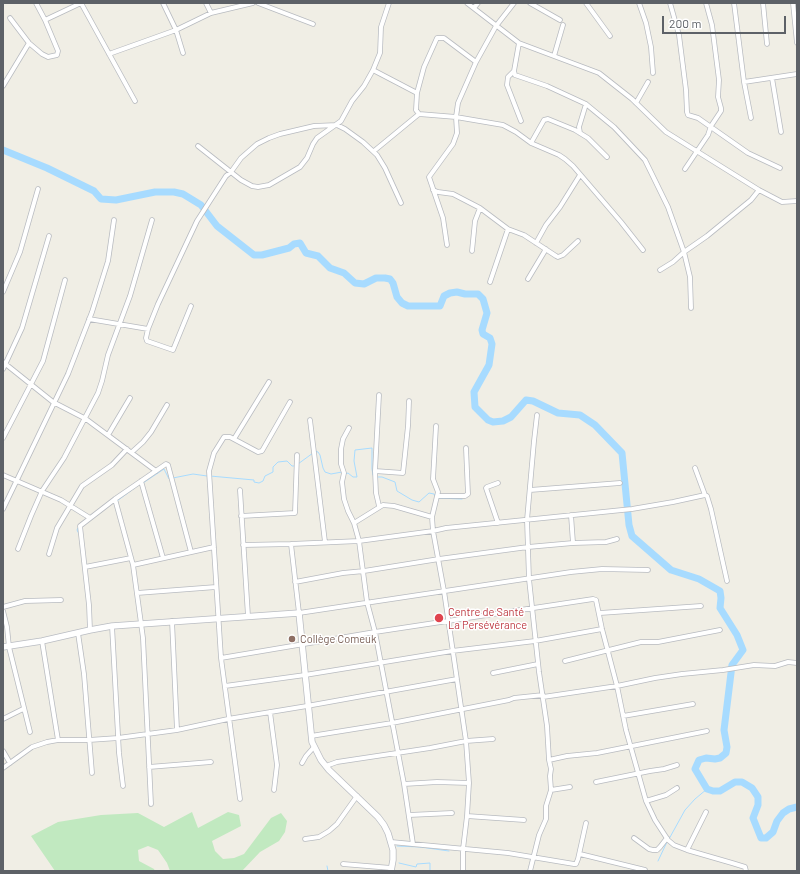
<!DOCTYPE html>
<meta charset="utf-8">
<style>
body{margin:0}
#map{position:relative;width:800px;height:874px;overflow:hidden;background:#f0eee5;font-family:Barlow,sans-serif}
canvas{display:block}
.frame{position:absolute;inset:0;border:4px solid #5d6167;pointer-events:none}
.scale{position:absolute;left:662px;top:16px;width:124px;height:18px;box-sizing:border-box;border:2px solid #5d6167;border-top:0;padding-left:5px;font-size:12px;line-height:14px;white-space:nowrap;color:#5d6167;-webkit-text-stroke:3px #fff;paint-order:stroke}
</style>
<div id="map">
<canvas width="800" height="874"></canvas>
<div class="frame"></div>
<div class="scale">200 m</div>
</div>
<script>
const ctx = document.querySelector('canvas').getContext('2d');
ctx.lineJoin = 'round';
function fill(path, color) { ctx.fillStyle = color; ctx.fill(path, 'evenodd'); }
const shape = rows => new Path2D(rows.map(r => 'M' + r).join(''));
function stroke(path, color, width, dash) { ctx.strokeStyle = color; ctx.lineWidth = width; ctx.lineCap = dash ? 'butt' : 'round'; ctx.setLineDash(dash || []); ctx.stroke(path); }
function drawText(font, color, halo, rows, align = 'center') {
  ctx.font = font + ' Barlow,sans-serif'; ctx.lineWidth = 3; ctx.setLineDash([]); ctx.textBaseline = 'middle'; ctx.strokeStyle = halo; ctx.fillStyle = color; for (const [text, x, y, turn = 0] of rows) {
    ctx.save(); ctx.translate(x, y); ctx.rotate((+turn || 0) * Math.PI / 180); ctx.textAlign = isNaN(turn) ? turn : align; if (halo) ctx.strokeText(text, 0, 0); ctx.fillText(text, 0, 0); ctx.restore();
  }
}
const green = shape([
 [192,812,198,828,228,812,239,815,241,826,212,841,215,851,223,859,234,858,244,854,271,818,281,813,287,821,285,832,279,841,260,852,242,871,170,871,167,863,158,850,148,846,138,850,139,861,154,869,155,871,55,871,31,836,58,822,101,815,138,813,164,827]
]);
const stream = shape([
 [315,451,318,452,320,455,323,468,325,472,331,474,342,472],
 [298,464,313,453],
 [345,474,348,473,353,477,357,477,354,461,355,450,372,448,372,469,373,475],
 [210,476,254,480,254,482,259,483,263,481,265,476,273,472,273,467,278,462,287,461,292,466,296,466],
 [377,477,382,477,395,482,397,491,412,500,419,502,429,493,434,494,435,496],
 [173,478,193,474,207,476],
 [143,483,164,469,169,479,170,479],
 [437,498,462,499],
 [117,501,140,484],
 [88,522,109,506],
 [78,528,77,530,79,534],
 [669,839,685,810,695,799,707,789],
 [397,846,420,847,449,851],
 [658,861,667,842],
 [399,863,416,867,417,864,430,863,430,870],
 [327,866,328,871]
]);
const river = shape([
 [3,150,47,168,94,191,101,199,116,200,155,192,174,192,183,194,201,205,217,226,254,255,262,255,289,248,294,244,300,243,306,253,318,256,330,268,344,273,355,283,364,284,376,278,385,278,390,279,393,283,397,297,402,303,408,306,440,306,444,296,450,293,457,292,465,294,478,294,483,299,487,313,482,330,483,334,490,338,492,344,489,365,474,392,475,407,488,420,493,422,503,421,511,417,526,400,533,401,558,413,580,415,595,425,622,453,629,525,632,536,671,570,699,579,720,591,721,598,720,608,737,635,743,650,732,665,731,673,724,730,727,747,726,753,720,758,715,759,706,758,699,760,695,769,707,789,713,791,720,791,735,782,742,782,752,788,758,797,758,805,753,818,761,838,766,838,773,832,777,821,783,813,789,809,797,807]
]);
const minor = shape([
 [163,3,176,30,183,53],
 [206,3,211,13],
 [258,3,313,24],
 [467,3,519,43,599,73,632,99,666,132,759,190,782,202,797,201],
 [530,3,560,20],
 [586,3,610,36],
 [639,3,646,23,651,47,653,73],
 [670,3,679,35,686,90,687,112,688,115,698,118,748,153,780,168],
 [734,3,744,82,751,118],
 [763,3,767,44],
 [793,3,797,43],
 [474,8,478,3],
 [10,18,29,43,42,54,48,57,57,55,58,51,45,20,36,3],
 [45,20,81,3,135,101],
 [519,43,514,71,515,75,547,86,586,104,614,127,645,160,668,207,684,252,690,277,691,308],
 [109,54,176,30,211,13,253,3],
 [554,56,563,25],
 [373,70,417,93],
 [514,71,508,77,507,85,521,121],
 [772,78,781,132],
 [744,82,797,74],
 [3,86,29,43],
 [636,103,648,82],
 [419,114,416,110,417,93,424,67,437,38,444,38,476,62],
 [580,133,579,127,586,104],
 [531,143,544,120,548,119,575,130,588,138,607,157],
 [198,146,241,180,252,186,258,187,269,185,300,167,307,158,313,144,317,138,341,121,352,101,364,86,373,70,380,53,381,27,389,3],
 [374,151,419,114,456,117,503,125,516,132,531,143,559,155,565,159,573,166,621,222,643,250],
 [685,169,708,135,711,126,721,111,721,108,718,97,719,80,712,25,706,3],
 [433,190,438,192,453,194,480,208,508,229,524,235,556,256,558,257,563,255,578,241],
 [536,243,546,225,560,207,580,175],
 [447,245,443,218,429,177,453,144,457,133,456,117,458,103,476,62,496,26,514,3],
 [472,251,475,221,480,208],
 [660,270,673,262,684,252,707,236,751,200,759,190],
 [528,279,546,249],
 [490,282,508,229],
 [3,292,20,252,38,189],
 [191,306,173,350,147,341,146,338,148,329,158,304,197,221,226,176,231,172,241,158,257,144,269,138,280,134,314,126,337,125,345,129,363,142,377,155,385,168,401,203],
 [89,319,148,329],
 [3,362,53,402,86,419,156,471],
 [3,369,22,328,49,236],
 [379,395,375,471,376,493,379,506],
 [310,420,325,542],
 [436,426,433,479,438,492,432,517,433,531,444,591,466,741,469,783,467,816,463,849,463,871],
 [349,428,343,439,341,449,341,464,344,473,342,482,344,499,348,511,354,523,359,541,367,602,375,632,404,784,413,844],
 [108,435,130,398],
 [3,438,43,361,65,280],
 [234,439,269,382],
 [132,452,143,442,151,432,167,405],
 [695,468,705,495,707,496,711,509,727,581],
 [375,471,403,473,408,426,409,401],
 [3,475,61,500,90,518],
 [141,481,163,558],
 [498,483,487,487,486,488,498,523],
 [240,490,248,616],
 [530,490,620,483],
 [437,496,465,496,468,494,466,448],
 [115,499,133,565,143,638,151,804],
 [3,509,68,374,92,312,108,261,114,220],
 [571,515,573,543],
 [241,516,295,513,297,455],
 [354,523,383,505,394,506,432,517],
 [291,544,299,613,571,572,602,569,648,570],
 [243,545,291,544,359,541,433,531,446,528,632,509,673,502,705,495],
 [18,549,31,516,42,491,64,458,98,393,102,381,108,355,130,296,152,220],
 [49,554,57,528,82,486,112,465,127,449],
 [133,565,214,547],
 [85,567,131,558],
 [295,582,343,573,364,571,439,559,528,547,573,543,606,542,617,539],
 [137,593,216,587],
 [3,607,25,601,61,600],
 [3,611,7,627,9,647,30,732],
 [600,613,701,606],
 [172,621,177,730],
 [112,626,119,753,123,786],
 [90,630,89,605,80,526,115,499,166,464,168,465,191,552],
 [78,633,84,674,92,773],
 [42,641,58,740],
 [221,658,375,632,593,599,596,600,602,629,617,686,626,730,646,801,655,820,668,840,674,845,687,850,732,863,745,867,746,871],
 [565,661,641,642,658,642,720,630],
 [493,673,538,664],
 [225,686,305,675,452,651,535,641,602,629],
 [543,697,617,686,655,678,682,674,723,670,754,665,775,666,788,662,797,663],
 [270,712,277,765,274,790],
 [623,716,693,704],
 [3,719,23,709],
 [311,736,392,723,509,700,514,698,543,695],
 [3,751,10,763],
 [549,760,567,756,597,753,707,731],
 [302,763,306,756,314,747],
 [326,766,337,762,430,748,466,741,493,739],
 [149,767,211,762],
 [3,768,32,747,47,742,58,740,89,740,118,738,177,730,228,719,307,706,457,679],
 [596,782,650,771,664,769,677,765],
 [404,784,437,782,469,783],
 [551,790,570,787],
 [240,799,221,658,209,471,214,453,224,437,230,437,258,452,262,451,290,402],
 [646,801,666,795,677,788],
 [409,815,452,813],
 [467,816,524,820],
 [634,838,649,849,653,850,657,850,660,847,667,838],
 [305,839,319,837,329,831,337,824,357,796],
 [391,842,508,853,574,864,576,864,578,859,586,823],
 [687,850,706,812],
 [580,854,645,870],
 [343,864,391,868],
 [530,871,539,835,546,819,546,806,551,790,550,776,551,769,549,760,547,726,539,672,529,579,527,520,534,441,537,415]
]);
const secondary = shape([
 [3,647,42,641,90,630,112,626,299,613,312,742,321,760,329,770,378,817,384,825,388,833,393,850,393,860,391,871]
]);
const markers = [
 [439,618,5,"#e0444e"],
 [292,639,4,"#8d6e63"]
];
const healthNames = [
 ["Centre de Santé",448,612],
 ["La Persévérance",448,625]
];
const educationNames = [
 ["Collège Comeuk",300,639]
];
fill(green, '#c1e9c0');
stroke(stream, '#a7dbff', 1);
stroke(river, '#a7dbff', 7);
stroke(minor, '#b8bbc0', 5.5);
stroke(secondary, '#b9bcc2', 7);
stroke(minor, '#fff', 4);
stroke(secondary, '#fff', 5.5);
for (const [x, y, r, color] of markers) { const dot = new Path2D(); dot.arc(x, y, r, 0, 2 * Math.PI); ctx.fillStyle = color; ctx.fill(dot); stroke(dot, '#fff', 1.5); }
drawText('11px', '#be3a42', '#fff', healthNames, 'left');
drawText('11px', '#785e54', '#fff', educationNames, 'left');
</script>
